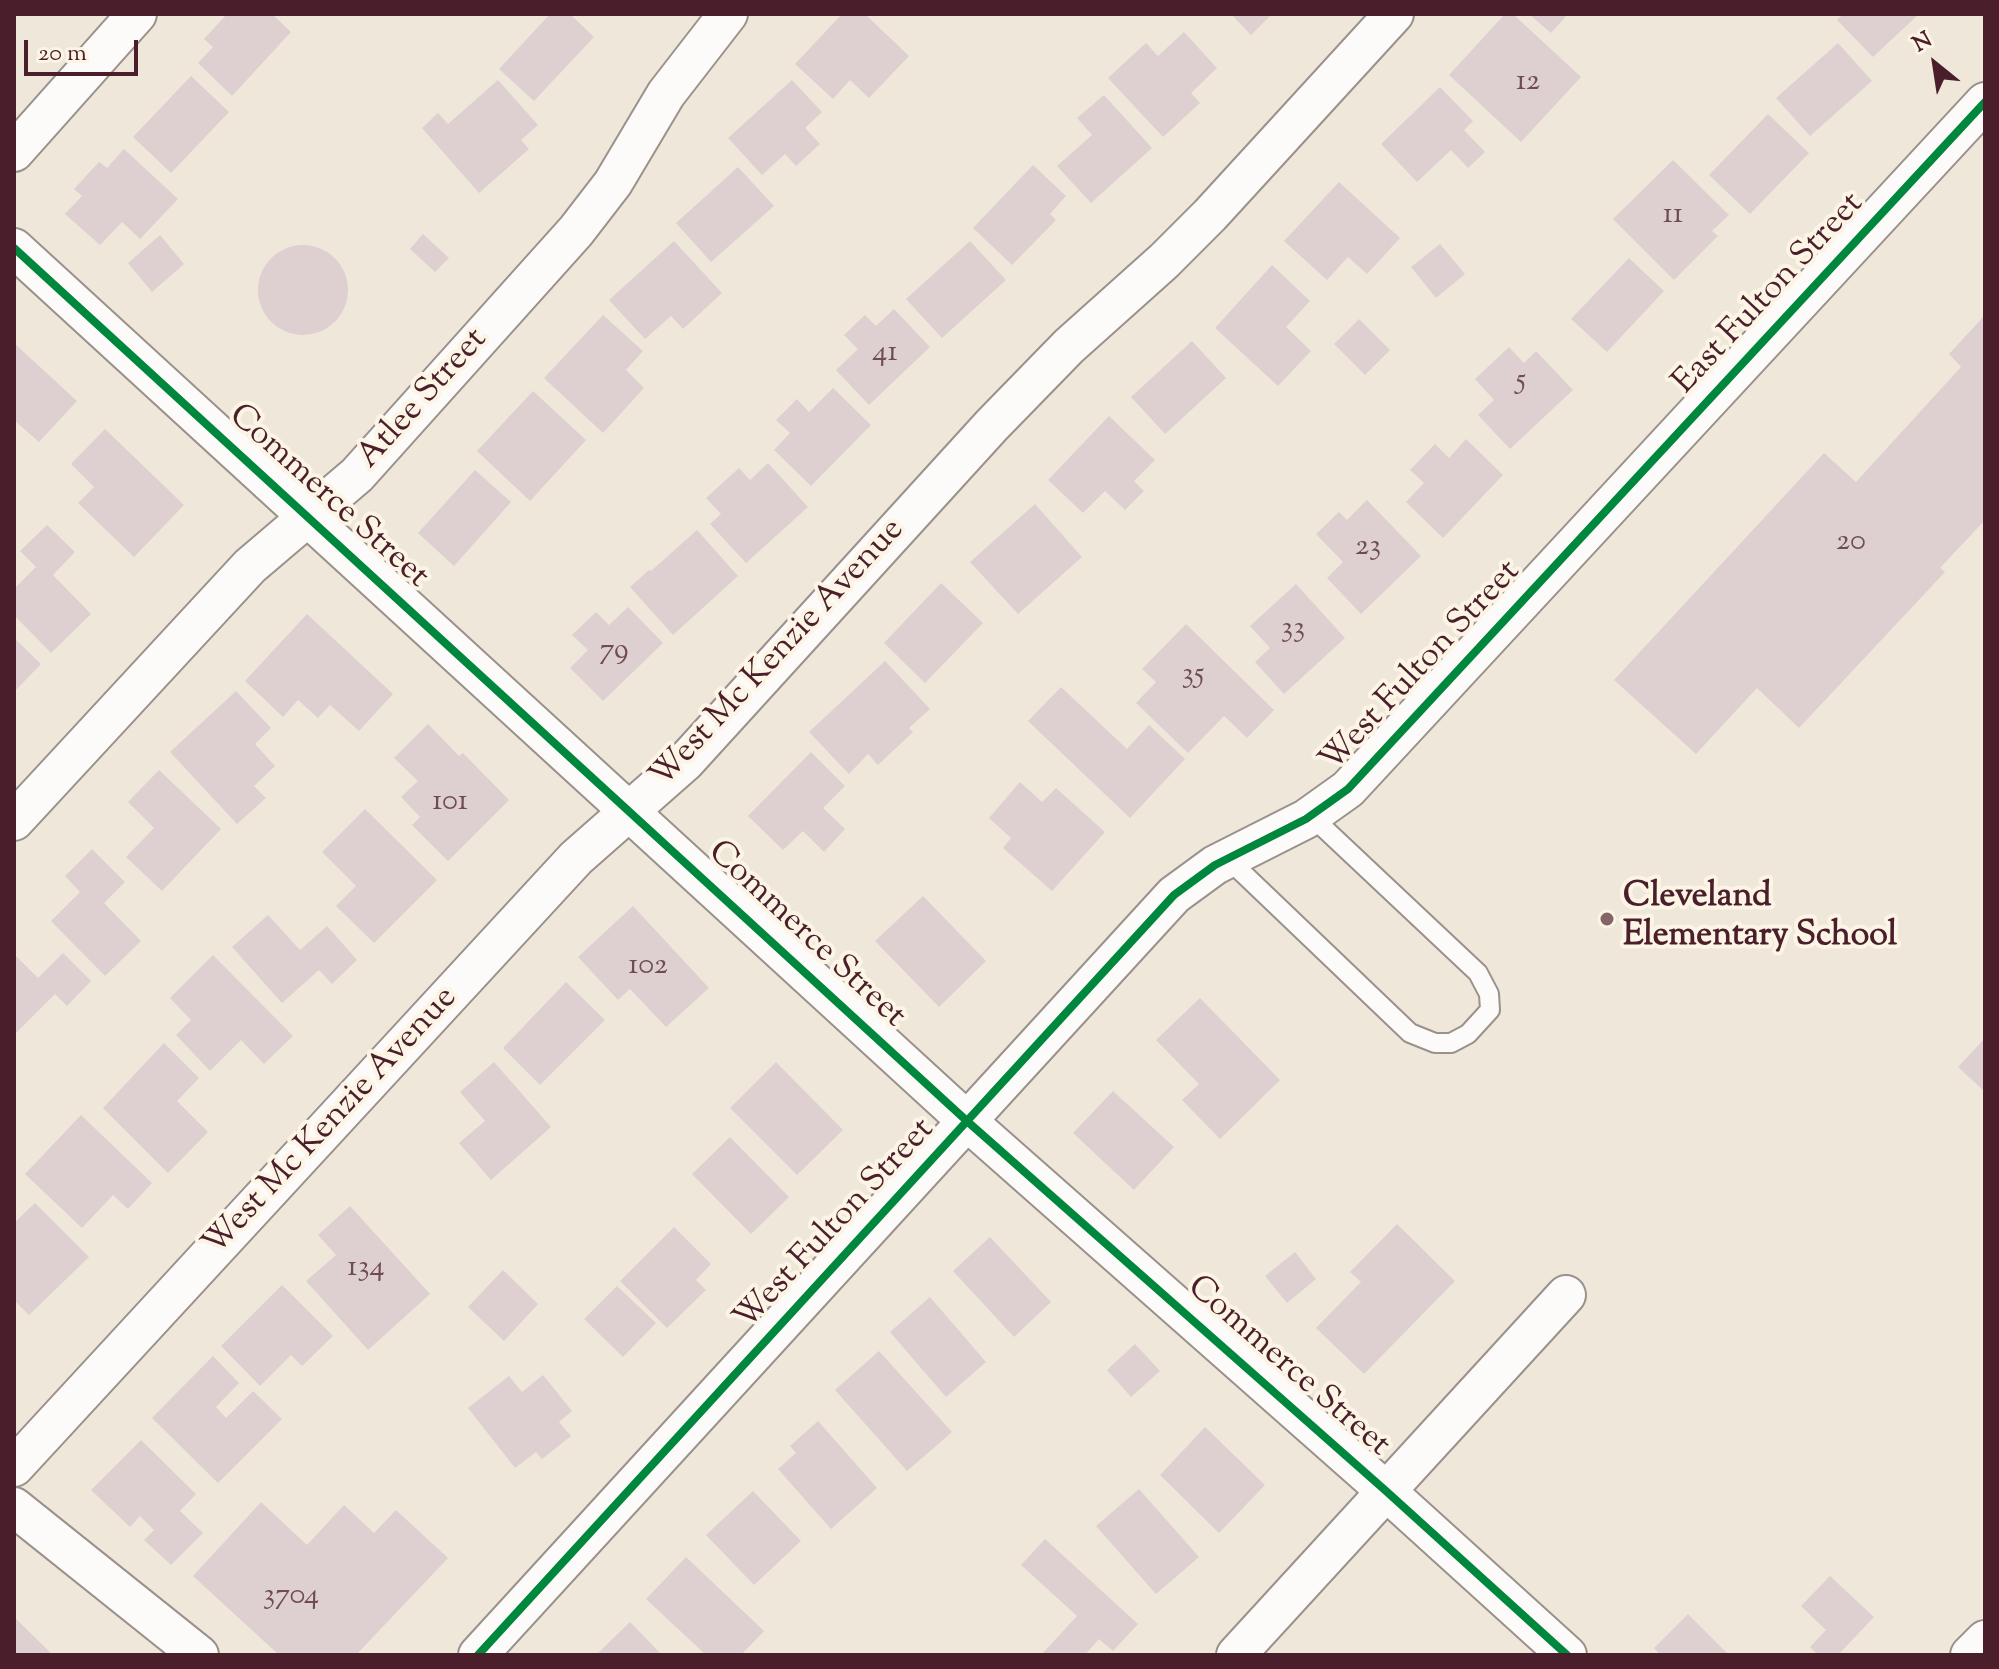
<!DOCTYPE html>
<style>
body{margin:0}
#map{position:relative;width:1999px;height:1669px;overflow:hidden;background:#efe7da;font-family:"Sorts Mill Goudy",serif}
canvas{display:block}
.frame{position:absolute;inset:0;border:16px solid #4a1f2b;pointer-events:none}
.north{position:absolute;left:1895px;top:24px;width:80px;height:80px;-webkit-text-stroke:6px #fcf5e5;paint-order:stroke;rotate:330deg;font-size:22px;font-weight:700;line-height:32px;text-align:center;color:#4a1f2b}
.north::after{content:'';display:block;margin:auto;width:28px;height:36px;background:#4a1f2b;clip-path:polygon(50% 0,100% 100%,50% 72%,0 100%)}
.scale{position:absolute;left:24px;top:40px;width:114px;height:36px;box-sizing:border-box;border:4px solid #4a1f2b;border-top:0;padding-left:10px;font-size:24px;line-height:28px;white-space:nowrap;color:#4a1f2b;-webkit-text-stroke:6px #fcf5e5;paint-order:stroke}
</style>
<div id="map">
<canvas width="1999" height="1669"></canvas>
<div class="frame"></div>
<div class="north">N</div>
<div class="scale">20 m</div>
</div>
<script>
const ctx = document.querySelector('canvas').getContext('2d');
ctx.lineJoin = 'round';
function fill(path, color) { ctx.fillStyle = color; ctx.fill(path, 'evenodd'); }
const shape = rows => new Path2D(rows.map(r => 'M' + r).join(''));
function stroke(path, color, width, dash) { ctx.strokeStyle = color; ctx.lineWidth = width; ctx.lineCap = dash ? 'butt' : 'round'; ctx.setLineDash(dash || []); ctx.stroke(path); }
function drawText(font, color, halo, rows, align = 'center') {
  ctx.font = font + ' "Sorts Mill Goudy",serif'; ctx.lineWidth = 8; ctx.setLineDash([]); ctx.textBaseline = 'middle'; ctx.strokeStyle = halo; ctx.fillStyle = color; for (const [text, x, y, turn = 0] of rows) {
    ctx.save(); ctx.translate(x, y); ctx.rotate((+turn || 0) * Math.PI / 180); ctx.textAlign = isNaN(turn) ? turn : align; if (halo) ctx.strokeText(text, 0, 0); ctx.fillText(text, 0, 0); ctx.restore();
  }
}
const building = shape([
 [227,14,272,14,291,32,232,96,198,63,213,47,204,39],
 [550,14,570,14,594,37,534,101,499,69],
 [842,14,865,14,909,56,869,98,850,80,833,99,795,64],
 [1231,14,1272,14,1251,35],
 [1505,14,1513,14,1581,77,1521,142,1449,75],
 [1529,14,1568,14,1551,33],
 [1843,14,1919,14,1873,57,1837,20],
 [1184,32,1217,68,1191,93,1200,103,1163,137,1108,78,1146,43,1158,56],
 [1838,43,1872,81,1810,136,1776,98],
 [191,76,229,112,171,173,133,137],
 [498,80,538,125,521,140,529,149,479,193,422,128,438,113,448,124],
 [792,80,822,112,805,128,820,144,796,166,785,154,762,175,728,138],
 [1440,87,1473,121,1464,130,1485,152,1468,168,1451,150,1417,182,1381,144],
 [1104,95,1152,148,1091,203,1057,166,1092,135,1077,118],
 [1768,114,1809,153,1750,214,1709,175],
 [124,149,178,199,140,239,122,222,100,245,65,214,82,196,74,189,99,162,107,168],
 [1673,160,1729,215,1712,231,1718,236,1674,280,1613,219],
 [1033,165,1066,196,1050,214,1056,220,1012,265,973,228],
 [738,167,774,206,711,262,676,223],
 [1339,182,1400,238,1367,274,1348,257,1327,280,1284,241],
 [423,234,449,258,435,272,410,249],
 [160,235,184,264,152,292,128,263],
 [674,241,722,293,683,329,671,316,645,339,609,300],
 [970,241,1006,280,942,338,906,299],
 [1440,244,1465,274,1436,298,1411,267],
 '258 290a45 45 0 1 1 90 0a45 45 0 1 1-90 0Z',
 [1629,258,1664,291,1607,352,1571,319],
 [1272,265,1310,301,1286,327,1311,351,1278,386,1215,328],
 [894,309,930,347,869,405,836,370,858,349,844,335,865,315,876,326],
 [603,315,643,351,626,370,644,388,603,433,544,378],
 [1985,315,1985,520,1940,568,1945,572,1799,728,1757,688,1696,754,1614,680,1824,453,1856,482,1961,367,1949,354],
 [1359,319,1390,350,1365,375,1334,344],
 [1192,341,1226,378,1165,434,1131,397],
 [14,343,77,401,39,442,14,420],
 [1509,347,1524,363,1536,351,1573,390,1510,449,1478,415,1494,400,1475,379],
 [833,388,871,425,811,486,774,450,790,433,776,420,797,399,809,412],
 [533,391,586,440,530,501,477,451],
 [1109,416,1155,460,1134,481,1144,491,1125,510,1105,491,1083,513,1048,480],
 [105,429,184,505,134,557,78,503,94,487,71,464],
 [1466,439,1503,475,1443,538,1406,502,1424,483,1410,470,1435,444,1449,458],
 [768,463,808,507,746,563,710,524,721,514,706,498,739,468,750,480],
 [475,470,511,502,454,566,418,533],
 [1367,500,1421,556,1361,614,1327,578,1343,562,1316,534,1339,512,1347,520],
 [1035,504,1082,557,1018,614,970,562],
 [47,525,75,552,53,575,91,614,51,653,14,615,14,589,36,567,20,551],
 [697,530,738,576,673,635,630,587,649,570,651,571],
 [941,583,983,623,925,683,884,643],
 [1296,584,1345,638,1284,694,1255,662,1270,648,1250,626],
 [628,607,663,643,603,701,570,668,588,650,572,635,596,612,609,625],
 [307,614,393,694,359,731,330,705,318,718,298,700,283,717,245,681],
 [1186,624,1274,710,1247,738,1224,716,1188,753,1136,703,1156,682,1142,669],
 [14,638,41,664,14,692],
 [885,661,930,709,909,728,913,732,878,765,868,754,849,774,809,732],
 [1061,687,1127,749,1149,725,1185,759,1130,818,1028,721],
 [236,691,271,728,255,744,275,766,254,786,266,798,237,824,170,752],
 [428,724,459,756,463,753,509,800,448,861,412,825,420,817,401,797,418,781,394,758],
 [811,752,845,786,823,808,845,829,824,852,803,831,783,850,748,816],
 [159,770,221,829,162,891,126,857,154,828,128,802],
 [1020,782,1042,802,1056,788,1105,832,1052,891,1003,848,1011,838,989,818],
 [365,809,437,880,374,943,336,906,356,886,322,852],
 [92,849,125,882,104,903,141,941,105,976,51,921,80,892,65,876],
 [923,896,986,961,939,1007,875,941],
 [633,906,709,988,666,1027,630,989,618,1000,578,957],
 [268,915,300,950,327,926,357,960,332,984,319,970,282,1003,232,947],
 [63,953,91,981,67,1006,55,994,14,1035,14,954,38,978],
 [213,955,293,1036,264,1064,241,1040,210,1071,176,1035,191,1020,170,998],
 [566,982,605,1020,540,1085,503,1048],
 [1200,998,1280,1080,1220,1139,1182,1100,1199,1084,1156,1040],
 [1985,1038,1985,1092,1958,1067],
 [164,1043,199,1078,177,1101,208,1132,168,1173,103,1108],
 [494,1062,551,1127,491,1180,459,1143,485,1121,460,1092],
 [776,1062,843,1130,797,1175,730,1108],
 [1113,1091,1174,1147,1134,1190,1073,1133],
 [81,1115,152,1183,128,1209,113,1195,82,1228,25,1174],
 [730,1137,789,1197,751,1234,692,1174],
 [35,1203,89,1257,29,1315,14,1300,14,1223],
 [350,1206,430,1294,368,1350,306,1281,336,1255,318,1235],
 [1397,1224,1455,1281,1364,1374,1316,1328,1361,1282,1350,1272],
 [674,1227,711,1264,696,1280,706,1290,667,1328,620,1281],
 [990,1237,1051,1302,1014,1337,953,1271],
 [1295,1252,1316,1279,1287,1303,1265,1276],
 [503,1270,538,1304,504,1341,468,1307],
 [282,1285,333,1336,302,1366,291,1355,260,1386,221,1346],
 [617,1286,656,1323,623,1357,584,1319],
 [930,1297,986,1362,946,1397,890,1332],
 [1135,1344,1160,1371,1131,1397,1107,1370],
 [879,1351,952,1432,907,1471,835,1390],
 [213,1356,239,1383,216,1407,226,1418,253,1391,282,1419,218,1483,152,1418],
 [543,1375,572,1411,559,1422,571,1436,542,1459,536,1452,515,1468,468,1408,509,1376,522,1392],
 [818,1421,877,1488,831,1529,778,1469,796,1453,790,1446],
 [1205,1427,1265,1485,1219,1533,1160,1475],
 [141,1440,196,1494,180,1511,203,1533,171,1565,144,1540,154,1530,140,1516,130,1527,91,1490],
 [1139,1489,1199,1557,1156,1594,1096,1526],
 [753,1491,801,1541,754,1585,706,1535],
 [261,1502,307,1545,344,1505,374,1533,396,1510,448,1558,356,1655,279,1655,193,1576],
 [1045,1539,1138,1624,1113,1651,1099,1639,1085,1655,1041,1655,1077,1616,1021,1565],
 [686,1557,764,1631,741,1655,706,1655,646,1599],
 [1830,1576,1874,1617,1838,1655,1818,1655,1810,1647,1826,1630,1801,1606],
 [1688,1614,1729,1655,1660,1655,1654,1648],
 [14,1617,53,1655,14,1655],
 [630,1622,662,1655,596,1655]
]);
const lane = shape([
 [1228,859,1410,1033,1435,1043,1451,1043,1468,1034,1490,1010,1489,994,1478,973,1310,815]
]);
const street = shape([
 [14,152,137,14],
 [14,248,968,1122,1386,1491,1567,1655],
 [14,821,250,566,357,475,576,231,613,183,666,94,728,14],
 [14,1467,576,858,685,762,992,425,1069,346,1164,261,1210,215,1394,14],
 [14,1507,199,1655],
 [478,1655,1174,895,1215,865,1306,819,1348,789,1985,102],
 [1236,1655,1566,1295],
 [1970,1655,1985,1640]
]);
const cycleway = shape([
 [14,248,968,1122,1386,1491,1567,1655],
 [478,1655,1174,895,1215,865,1306,819,1348,789,1985,102]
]);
const markers = [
 [1607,919,8,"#846568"]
];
const numberNames = [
 ["12",1528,84],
 ["11",1673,217],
 ["41",885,355],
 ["5",1521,383],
 ["20",1851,544],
 ["23",1368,549],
 ["33",1293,631],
 ["79",614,653],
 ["35",1193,677],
 ["101",450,804],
 ["102",648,968],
 ["134",366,1270],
 ["3704",291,1598]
];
const streetNames = [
 ["East Fulton Street",1770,295,-47],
 ["Atlee Street",424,400,-48],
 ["Commerce Street",327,498,42],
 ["West Mc Kenzie Avenue",779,655,-47],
 ["West Fulton Street",1422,668,-47],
 ["Commerce Street",805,936,43],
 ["West Mc Kenzie Avenue",332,1123,-47],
 ["West Fulton Street",836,1226,-47],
 ["Commerce Street",1287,1368,41]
];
const poiNames = [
 ["Cleveland",1623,899],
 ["Elementary School",1623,938]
];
fill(building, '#ded0d0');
stroke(lane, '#9b918c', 22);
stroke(street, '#9b918c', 42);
stroke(lane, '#fdfbf9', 18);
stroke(street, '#fdfbf9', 38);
stroke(cycleway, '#00873e', 8);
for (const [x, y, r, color] of markers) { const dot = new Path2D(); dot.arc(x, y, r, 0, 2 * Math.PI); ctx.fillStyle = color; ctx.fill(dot); stroke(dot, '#fcf5e5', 3); }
drawText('30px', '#6f4b54', null, numberNames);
drawText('34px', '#4a1f2b', '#fcf5e5', streetNames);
drawText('bold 34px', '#4a1f2b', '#fcf5e5', poiNames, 'left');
</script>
